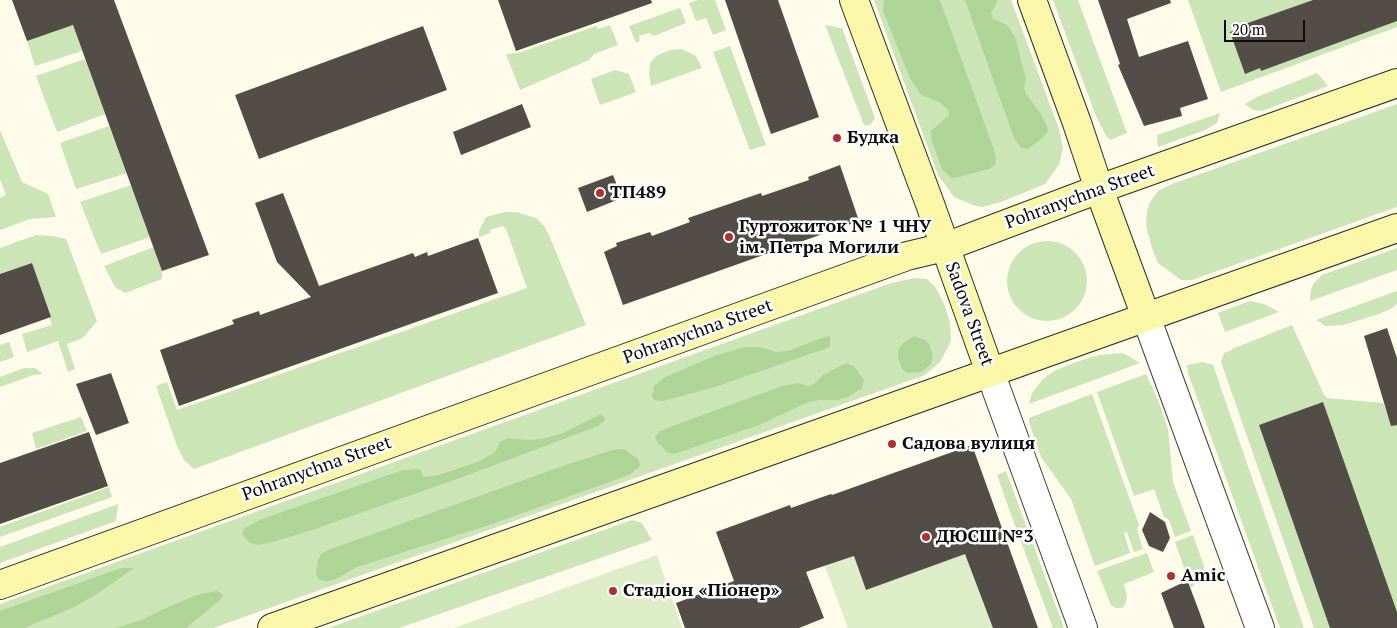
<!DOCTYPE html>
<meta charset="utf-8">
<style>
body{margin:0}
#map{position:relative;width:1397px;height:628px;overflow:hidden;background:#fefbea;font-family:"PT Serif",serif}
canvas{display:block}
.scale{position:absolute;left:1224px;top:20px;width:81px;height:22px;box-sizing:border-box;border:2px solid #0b0b0b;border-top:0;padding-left:6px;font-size:15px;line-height:18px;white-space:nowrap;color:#0b0b0b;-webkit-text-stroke:4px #fff;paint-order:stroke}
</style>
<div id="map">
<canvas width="1397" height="628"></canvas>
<div class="scale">20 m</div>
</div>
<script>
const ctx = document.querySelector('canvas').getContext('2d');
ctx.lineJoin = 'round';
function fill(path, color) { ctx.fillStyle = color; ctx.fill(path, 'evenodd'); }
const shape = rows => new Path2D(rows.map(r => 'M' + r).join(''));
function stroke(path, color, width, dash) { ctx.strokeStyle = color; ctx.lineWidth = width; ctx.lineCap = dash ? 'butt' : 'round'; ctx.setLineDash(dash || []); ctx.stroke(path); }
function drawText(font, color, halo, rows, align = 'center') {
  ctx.font = font + ' "PT Serif",serif'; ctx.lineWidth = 5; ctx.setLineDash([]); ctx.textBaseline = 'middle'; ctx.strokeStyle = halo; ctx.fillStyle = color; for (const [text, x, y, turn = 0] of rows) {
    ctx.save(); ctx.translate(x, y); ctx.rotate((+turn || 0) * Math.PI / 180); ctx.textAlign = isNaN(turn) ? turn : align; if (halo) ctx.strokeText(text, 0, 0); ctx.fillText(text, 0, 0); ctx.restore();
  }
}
const green = shape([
 [698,0,715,0,726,30,713,35,706,18,696,21,689,3],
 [874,0,1011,0,1059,129,1063,148,1059,165,1045,184,1001,202,982,207,973,205,954,197,938,175],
 [1053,0,1078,0,1127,133,1110,140,1105,134,1096,116],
 [1188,0,1397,0,1397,27,1221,92],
 [680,8,686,23,654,36,649,33,639,36,640,41,636,43,629,26],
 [73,25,82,51,35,66,27,41],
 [610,25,618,45,594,54,589,60,520,90,506,54,518,53,596,26,598,29],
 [825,25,842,28,875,118,870,125,864,125],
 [730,46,766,145,750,150,713,52],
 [682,49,696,56,702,68,651,86,649,75,650,63,656,56,670,50],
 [85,59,105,114,57,132,36,76],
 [615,70,629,74,636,92,600,105,591,79],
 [1317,73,1328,86,1262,111,1253,110,1245,104,1257,97],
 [1397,104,1397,207,1192,280,1181,280,1158,263,1152,248,1146,226,1147,211,1150,202,1158,191,1172,184],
 [1220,113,1217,123,1205,130,1158,147,1157,135],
 [109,126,127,173,76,189,60,143],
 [0,130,22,182,48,194,56,217,30,219,0,230,0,198,6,195,0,179],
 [131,185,150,237,101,254,80,202],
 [505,212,516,212,536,218,544,226,549,235,586,325,194,469,184,460,177,446,156,386,167,382,177,410,527,288,506,229,503,226,490,230,490,233,479,237,479,231,486,217],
 [36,235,52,236,66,239,97,321,83,338,67,344,75,369,68,372,58,341,27,352,22,334,52,325,32,263,0,274,0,248],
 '1007 281a40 40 0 1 1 80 0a40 40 0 1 1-80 0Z',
 [154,247,162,271,162,279,125,293,115,287,104,266],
 [1397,248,1397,270,1310,301,1311,289,1314,283,1322,275],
 [915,278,927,279,936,288,944,304,950,323,951,341,940,362,925,375,213,628,0,628,0,604,891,283],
 [1397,291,1397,304,1391,309,1376,315,1343,325,1326,326,1316,320],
 [1250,301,1264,304,1279,312,1225,332,1218,313],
 [1292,325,1324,395,1327,398,1383,403,1389,416,1397,413,1397,628,1314,628,1221,362,1224,353,1232,350,1232,349],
 [9,342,14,357,0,362,0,345],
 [1123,353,1140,363,1029,404,1032,393,1043,379,1054,371,1076,362,1098,355],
 [1203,362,1213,365,1304,628,1280,628,1188,373,1187,365],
 [24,368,35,368,43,374,33,375,0,387,0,377],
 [1146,374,1158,400,1168,429,1173,482,1191,531,1175,537,1169,520,1164,517,1154,489,1134,496,1097,392],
 [1092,394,1139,525,1137,529,1143,549,1134,552,1127,532,1124,533,1130,553,1095,566,1071,499,1041,457,1029,422,1029,418],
 [81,417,87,431,36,449,32,433],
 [1006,471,1064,628,1053,628,1014,523,997,475],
 [109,487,112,497,0,537,0,527],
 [118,504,116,521,0,563,0,547],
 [632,520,642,523,652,540,399,628,328,628],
 [1193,535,1204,566,1202,576,1191,588,1175,542],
 [1147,553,1154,572,1124,584,1127,597,1125,605,1121,608,1115,608,1111,605,1097,571]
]);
const forest = shape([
 [884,0,940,0,993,147,996,159,995,165,989,169,959,177,951,178,942,169,931,138,931,131,949,115,948,110,939,102,921,95,910,78,883,11],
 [965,0,997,0,997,2,991,13,993,19,1007,25,1015,37,1026,79,1024,88,1026,94,1041,114,1047,126,1048,131,1039,141,1027,149,1021,148,1014,138],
 [830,336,830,347,715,387,663,401,654,400,652,396,654,386,665,377,717,355,745,347,760,347,776,352,791,350,818,339],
 [914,336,925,340,929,344,933,356,931,364,921,372,907,373,902,369,898,357,898,350,903,343],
 [846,363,854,366,864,380,862,388,848,397,837,400,819,400,806,403,759,425,674,454,667,452,657,442,655,437,659,432,675,425,782,386,798,383,808,386,814,384,823,375],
 [601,414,605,418,604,421,598,426,468,475,312,530,276,541,258,545,250,543,242,534,245,528,262,519,403,470,420,469,424,477,439,475,480,461,495,452,500,442,508,438,529,440,542,439,563,433],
 [624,449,638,459,640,464,639,467,629,475,492,524,357,567,338,578,329,581,319,580,316,574,318,560,321,554,328,550,560,467,612,450],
 [121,568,134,568,94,596,70,609,24,628,0,628,0,611],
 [216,591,220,592,223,595,220,600,186,628,116,628,144,619,161,610,197,595]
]);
const pitch = shape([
 [972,445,1038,628,848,628,825,566,854,556,832,495],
 [657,555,682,628,454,628]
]);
const building = shape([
 [12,0,114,0,209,255,162,271,73,25,27,41],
 [498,0,651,0,652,3,516,51],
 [725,0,778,0,819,117,771,134],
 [1098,0,1170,0,1171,3,1127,19,1139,57,1188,41,1208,99,1180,108,1182,116,1144,126,1118,65,1120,64],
 [1313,0,1397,0,1397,21,1261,71,1260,68,1245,74,1230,32,1246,26,1245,24],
 [423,26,447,90,259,159,235,95],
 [522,104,531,127,461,155,453,132],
 [840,165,859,221,623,305,604,252,617,246,616,243,650,232,652,236,690,222,688,218,761,193,762,196,809,180,808,177],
 [613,175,622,198,587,212,578,188],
 [283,193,319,286,413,253,415,257,427,252,428,256,478,238,498,293,179,406,160,350,234,324,232,320,259,311,260,315,311,297,277,262,255,203],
 [32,263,51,317,0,335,0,274],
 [1387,328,1397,358,1397,425,1391,426,1364,336],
 [111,373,129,423,96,435,76,384],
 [1323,402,1397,612,1397,628,1330,628,1259,425],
 [89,432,108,486,0,524,0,463],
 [972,445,1038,628,993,628,965,554,866,590,854,556,806,572,824,618,799,628,685,628,676,603,734,581,716,532,790,505,791,508,831,494,832,495],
 [1150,512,1165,522,1170,538,1163,552,1149,546,1142,530],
 [1188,582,1199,611,1205,628,1174,628,1161,593,1182,583,1183,584]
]);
const tertiary = shape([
 [1146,317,1260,628],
 [990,372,1083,628]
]);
const secondary = shape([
 [854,0,930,204,990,372],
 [1032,0,1077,123,1099,189,1146,317],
 [0,585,885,264,907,256,945,247,1099,189,1397,83],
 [272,628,1397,228]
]);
const markers = [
 [837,138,5,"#b2302c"],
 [600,193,5,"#b2302c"],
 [729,237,5,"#b2302c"],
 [892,444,5,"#b2302c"],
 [926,537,5,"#b2302c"],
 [1171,576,5,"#b2302c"],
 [613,591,5,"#b2302c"]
];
const poiNames = [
 ["Будка",847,138],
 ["ТП489",610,193],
 ["Гуртожиток № 1 ЧНУ",739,227],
 ["ім. Петра Могили",739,248],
 ["Садова вулиця",902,444],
 ["ДЮСШ №3",936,537],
 ["Amic",1181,576],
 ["Стадіон «Піонер»",623,591]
];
const streetNames = [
 ["Pohranychna Street",1080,197,-20],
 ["Sadova Street",969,314,70],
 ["Pohranychna Street",698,332,-20],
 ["Pohranychna Street",317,469,-20]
];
fill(green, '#cbe5b7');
fill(forest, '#aed597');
fill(pitch, '#ddedc8');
fill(building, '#534d48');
stroke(tertiary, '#3e3e3e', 30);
stroke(secondary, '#2d2d2d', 30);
stroke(tertiary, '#fff', 28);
stroke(secondary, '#faf7a9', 28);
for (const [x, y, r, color] of markers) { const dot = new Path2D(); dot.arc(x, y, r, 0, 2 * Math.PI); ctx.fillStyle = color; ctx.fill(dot); stroke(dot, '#fff', 2); }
drawText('bold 18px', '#0b0b0b', '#fff', poiNames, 'left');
drawText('18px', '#0b0b0b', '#fff', streetNames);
</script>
